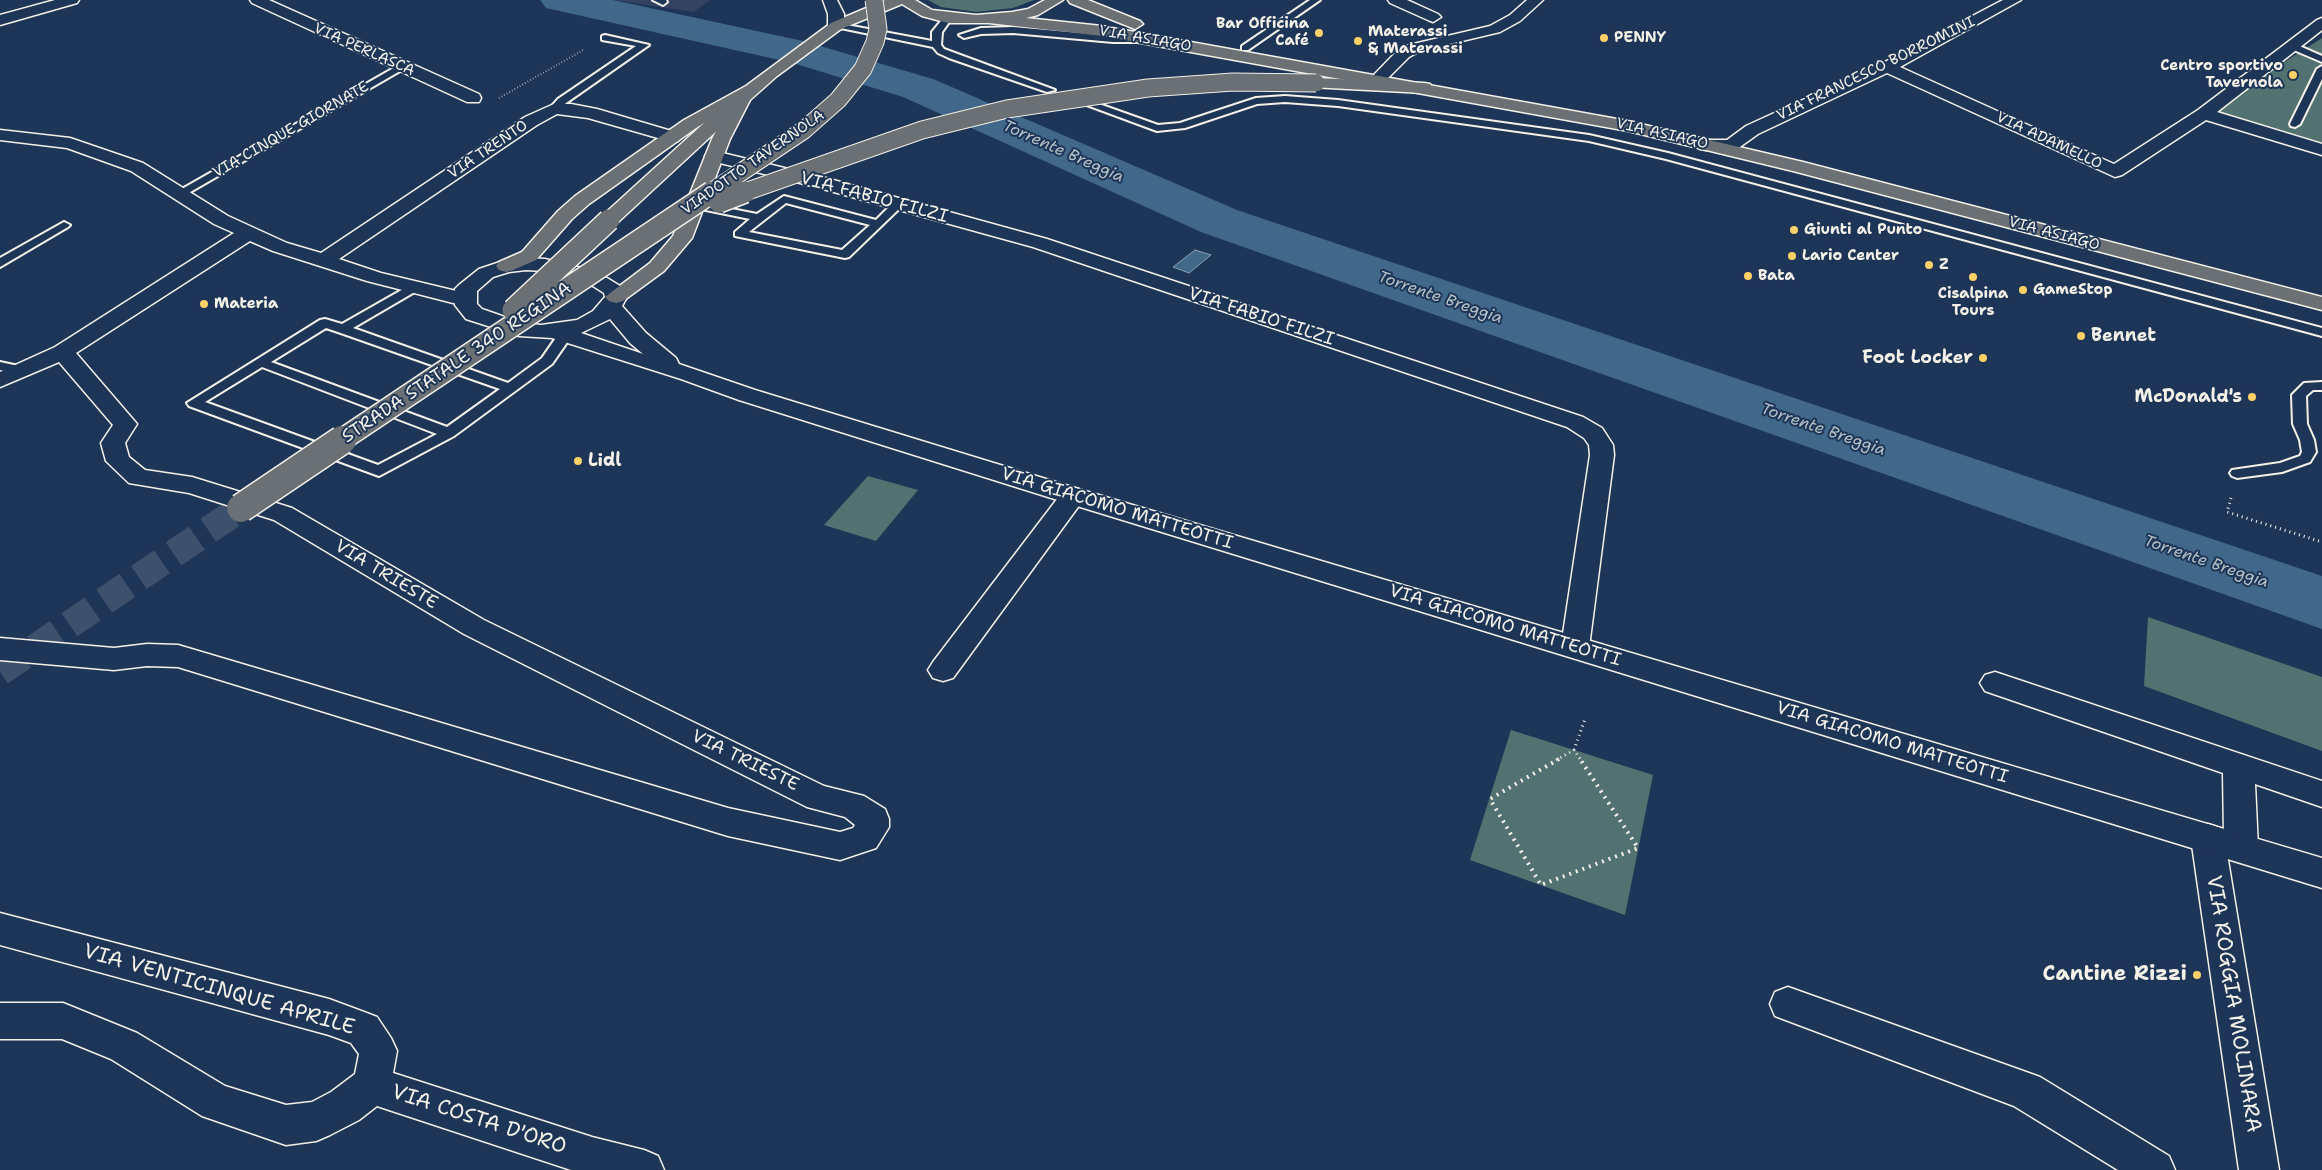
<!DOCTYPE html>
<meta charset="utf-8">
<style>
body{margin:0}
canvas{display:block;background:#1d3557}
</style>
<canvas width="2322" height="1170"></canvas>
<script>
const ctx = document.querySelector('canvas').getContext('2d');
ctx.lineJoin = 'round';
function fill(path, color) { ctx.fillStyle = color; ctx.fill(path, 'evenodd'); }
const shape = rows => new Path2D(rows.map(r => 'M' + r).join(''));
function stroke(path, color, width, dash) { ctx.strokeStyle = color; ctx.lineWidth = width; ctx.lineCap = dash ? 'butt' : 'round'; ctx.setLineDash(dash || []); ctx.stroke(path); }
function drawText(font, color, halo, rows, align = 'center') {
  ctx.font = font + ' "Shantell Sans",sans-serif'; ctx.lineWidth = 4; ctx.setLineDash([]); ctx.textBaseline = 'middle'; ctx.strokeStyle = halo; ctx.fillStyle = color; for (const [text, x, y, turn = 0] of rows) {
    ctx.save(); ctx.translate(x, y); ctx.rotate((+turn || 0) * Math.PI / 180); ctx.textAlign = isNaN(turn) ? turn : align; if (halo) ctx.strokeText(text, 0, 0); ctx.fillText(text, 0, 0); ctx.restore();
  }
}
const built = shape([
 [614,0,710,0,693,12]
]);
const green = shape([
 [928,0,1034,0,1013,8,976,12,941,7],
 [2322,38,2322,148,2206,112],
 [868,476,918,490,876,541,824,525],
 [2148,617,2322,677,2322,751,2144,686],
 [1511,730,1653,775,1625,915,1470,860]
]);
const water = shape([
 [1195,250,1211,255,1189,273,1173,267,1195,250]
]);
const river = shape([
 [540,0,613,0,803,41,933,79,1237,210,2322,576,2322,629,1201,232,903,97,793,63,546,8,540,0]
]);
const trunkTunnel = shape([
 [0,672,241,508]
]);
const pathFar2 = shape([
 [499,98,585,49]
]);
const pathFar1 = shape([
 [2231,498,2227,512,2322,542],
 [1574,750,1585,719],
 [1556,760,1574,750,1581,760]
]);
const path = shape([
 [1559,759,1490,799,1541,885,1638,848,1580,759]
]);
const service = shape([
 [653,0,666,0,667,2,663,5,653,0],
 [1310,0,1320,0,1248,50,1242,50,1242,46,1310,0],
 [945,16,952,18,942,32,941,45,944,49,1055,90,1047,92,949,58,938,53,933,47,831,26,836,23,932,41,932,32,945,16],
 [1013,27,1113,36,1141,36,1146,39,1141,42,1113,42,1013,33,981,34,964,38,959,35,981,28,1013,27],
 [605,35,649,45,566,103,558,111,550,111,549,109,558,99,636,46,602,40,602,36,605,35],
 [2289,44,2295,44,2322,56,2322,62,2289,48,2289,44],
 [399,65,407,67,185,195,177,195,175,193,399,65],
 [2322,66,2322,79,2300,124,2295,127,2291,126,2290,124,2317,69,2322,66],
 [1285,96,1338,100,1589,135,1668,153,2322,328,2322,336,1666,159,1589,141,1338,106,1285,102,1257,104,1185,128,1157,131,1076,101,1085,99,1158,125,1180,123,1256,98,1285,96],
 [784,196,876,220,894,202,902,202,904,204,849,257,845,258,735,236,735,232,750,219,696,208,690,205,696,202,757,214,784,196],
 [786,203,870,225,842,250,749,232,786,203],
 [64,222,70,225,68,227,0,267,0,258,64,222],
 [414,283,420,287,418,290,353,328,508,383,542,358,560,332,570,332,572,335,552,364,454,436,379,476,189,406,187,403,320,320,325,319,342,324,414,283],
 [326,328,338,332,500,389,447,427,271,362,326,328],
 [262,367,437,434,378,465,205,402,262,367],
 [0,362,28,368,30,371,23,375,0,370,0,362],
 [2322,382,2322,390,2313,390,2306,396,2307,424,2314,440,2316,452,2310,462,2282,472,2237,478,2232,476,2230,473,2232,470,2280,463,2300,456,2302,452,2300,440,2293,424,2292,395,2304,383,2322,382]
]);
const minor = shape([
 [55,0,79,0,77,3,0,25,0,15,55,0],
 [250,0,269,0,479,94,481,98,479,102,467,102,252,3,250,0],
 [1388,0,1407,0,1438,14,1441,17,1433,22,1428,20,1390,3,1388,0],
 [1527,0,1543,0,1520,21,1500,32,1420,51,1409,57,1383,83,1371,83,1369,80,1397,51,1409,45,1490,26,1510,15,1527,0],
 [2003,0,2021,0,1900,67,2114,164,2198,110,2317,20,2322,18,2322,30,2217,112,2322,144,2322,155,2206,120,2122,175,2115,177,1887,73,1758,134,1737,149,1706,150,1700,149,1697,145,1700,141,1706,140,1727,140,1746,126,1881,64,2003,0],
 [554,104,571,104,597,109,678,133,681,137,678,141,672,142,588,118,557,114,537,125,339,259,381,273,473,295,476,300,473,305,465,306,367,281,273,251,250,241,76,353,137,424,125,443,129,457,145,470,192,477,292,508,484,620,824,786,864,796,885,809,889,819,889,827,876,848,840,860,728,836,178,667,147,666,114,670,0,660,0,638,114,648,147,644,178,645,728,808,840,832,853,828,855,825,845,817,807,807,464,634,274,520,189,493,129,483,106,461,101,443,113,425,59,362,0,387,0,372,55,347,234,233,214,224,131,171,67,148,0,140,0,130,70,138,143,163,228,216,287,243,321,253,525,117,554,104],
 [714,151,826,178,1047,239,1583,417,1602,428,1613,445,1614,455,1589,647,1585,655,1575,658,1565,655,1561,647,1590,455,1589,445,1584,438,1567,427,1033,247,812,186,708,160,705,156,708,152,714,151],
 [1073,488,1082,490,1086,496,953,678,943,681,933,678,928,670,933,662,1064,490,1073,488],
 [1995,672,2322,781,2322,807,2255,784,2258,848,2253,858,2241,862,2229,858,2227,854,2279,1170,2239,1170,2191,838,2196,828,2208,824,2220,828,2224,837,2223,773,1985,691,1980,683,1985,675,1995,672],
 [0,913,329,999,364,1012,377,1017,391,1038,397,1051,393,1073,592,1137,644,1150,658,1156,664,1170,571,1170,377,1106,359,1120,330,1135,316,1141,286,1145,202,1116,111,1059,62,1039,0,1039,0,1003,63,1003,137,1033,225,1086,286,1105,312,1102,331,1092,355,1074,359,1054,351,1043,329,1035,0,945,0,913],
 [1788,987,2040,1077,2169,1156,2175,1170,2118,1170,2014,1106,1775,1016,1770,1004,1775,992,1788,987]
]);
const tertiary = shape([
 [526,258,545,259,581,268,607,278,620,286,627,297,622,306,646,333,676,358,679,364,755,390,1082,490,2322,858,2322,888,1064,502,739,400,681,379,552,338,519,336,466,319,455,305,455,289,459,285,479,269,506,260,526,258],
 [526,270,545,271,567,276,593,286,604,293,605,297,593,311,577,320,541,325,522,323,482,309,477,304,477,291,493,277,509,272,526,270],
 [610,319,630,343,643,354,581,333,610,319]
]);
const secondary = shape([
 [823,0,837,0,844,14,844,26,841,29,836,31,828,26,828,14,823,0]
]);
const primary = shape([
 [885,0,915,0,932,10,976,15,1012,12,1028,9,1045,0,1063,0,1038,15,1026,18,1102,26,1628,121,1803,162,2322,297,2322,310,1793,171,1628,131,1102,36,989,23,948,23,922,16,902,4,841,29,777,76,750,100,730,139,692,238,664,271,623,301,616,303,609,301,605,297,650,263,673,236,712,139,728,108,696,128,589,204,572,219,536,260,513,270,506,272,499,270,496,266,499,262,522,252,558,211,575,196,684,120,746,86,831,23,885,0],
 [1068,0,1088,0,1140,21,1143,24,1135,29,1070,3,1068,0]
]);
const trunk = shape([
 [1316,78,1424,83,1430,84,1432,88,1430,92,1424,93,1310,87,1308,83,1310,79,1316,78],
 [743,92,749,93,751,97,749,101,616,224,602,224,599,220,602,216,737,93,743,92]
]);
const trunkBridgeFar2 = shape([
 [710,193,804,130,838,100,863,69,875,42,878,29,874,0],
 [742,193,922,130,1007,109,1148,88,1233,82,1316,83]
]);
const trunkBridgeFar1 = shape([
 [719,202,745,192],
 [513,310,609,220],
 [340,441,712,192]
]);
const trunkBridge = shape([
 [241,508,342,440]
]);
const markers = [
 [1319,33,5,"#ffd166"],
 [1604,38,5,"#ffd166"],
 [1358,41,5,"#ffd166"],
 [2293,75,5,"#ffd166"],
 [1794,230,5,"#ffd166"],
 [1792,256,5,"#ffd166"],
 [1929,265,5,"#ffd166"],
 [1748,276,5,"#ffd166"],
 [1973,277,5,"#ffd166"],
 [2023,290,5,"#ffd166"],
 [204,304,5,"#ffd166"],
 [2081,336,5,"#ffd166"],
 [1983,358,5,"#ffd166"],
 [2252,397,5,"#ffd166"],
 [578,461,5,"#ffd166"],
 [2197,975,5,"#ffd166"]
];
const farPoinames = [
 ["Bar Officina",1309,24,"right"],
 ["Café",1309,41,"right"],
 ["Materassi",1368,32],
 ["& Materassi",1368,49],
 ["PENNY",1614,38],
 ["Centro sportivo",2283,66,"right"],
 ["Tavernola",2283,83,"right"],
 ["Giunti al Punto",1804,230],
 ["Lario Center",1802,256],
 ["Z",1939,265],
 ["Bata",1758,276],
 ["GameStop",2033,290],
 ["Cisalpina",1973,294,"center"],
 ["Tours",1973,311,"center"],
 ["Materia",214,304]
];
const farStreetnames = [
 ["VIA ASIAGO",1145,39,10],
 ["VIA PERLASCA",364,50,24],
 ["VIA FRANCESCO BORROMINI",1876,69,-26],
 ["VIA CINQUE GIORNATE",291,130,-30],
 ["VIA ASIAGO",1662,134,13],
 ["VIA ADAMELLO",2049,141,25],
 ["VIA TRENTO",488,150,-34],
 ["VIADOTTO TAVERNOLA",753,163,-35],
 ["VIA ASIAGO",2054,234,15]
];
const farWaternames = [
 ["Torrente Breggia",1063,152,24],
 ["Torrente Breggia",1440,298,19],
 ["Torrente Breggia",1823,430,19],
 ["Torrente Breggia",2206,562,19]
];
const streetNames = [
 ["VIA FABIO FILZI",874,198,15],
 ["VIA FABIO FILZI",1261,317,18],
 ["STRADA STATALE 340 REGINA",457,363,-34],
 ["VIA GIACOMO MATTEOTTI",1117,509,17],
 ["VIA TRIESTE",386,575,31],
 ["VIA GIACOMO MATTEOTTI",1505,626,17],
 ["VIA GIACOMO MATTEOTTI",1892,743,17],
 ["VIA TRIESTE",745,761,26]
];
const poiNames = [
 ["Bennet",2091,336],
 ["Foot Locker",1973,358,"right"],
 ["McDonald's",2242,397,"right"],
 ["Lidl",588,461]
];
const nearPoinames = [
 ["Cantine Rizzi",2187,975]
];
const nearStreetnames = [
 ["VIA VENTICINQUE APRILE",219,990,16],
 ["VIA ROGGIA MOLINARA",2233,1004,81],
 ["VIA COSTA D'ORO",479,1120,18]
];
fill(built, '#344361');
fill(green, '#517271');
fill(water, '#416889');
stroke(water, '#899faf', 1);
fill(river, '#416889');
stroke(trunkTunnel, '#3d516d', 28, [28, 14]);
stroke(service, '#f4f1e8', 4);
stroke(minor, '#f4f1e8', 3);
stroke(tertiary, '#f4f1e8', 3);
stroke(secondary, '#f4f1e8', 3);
stroke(primary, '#f4f1e8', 3);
stroke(trunk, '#f4f1e8', 3);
stroke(pathFar2, '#f4f1e8', 2, [0.5, 2.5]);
stroke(pathFar1, '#f4f1e8', 3, [1, 4]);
stroke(path, '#f4f1e8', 4, [2, 5]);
fill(service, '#1d3557');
fill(minor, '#1d3557');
fill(tertiary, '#1d3557');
fill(secondary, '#1d3557');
fill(primary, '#6a7074');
fill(trunk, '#6a7074');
stroke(trunkBridgeFar2, '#f4f1e8', 19, []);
stroke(trunkBridgeFar1, '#f4f1e8', 24, []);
stroke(trunkBridge, '#f4f1e8', 31, []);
stroke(trunkBridgeFar2, '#6a7074', 17);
stroke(trunkBridgeFar1, '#6a7074', 21);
stroke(trunkBridge, '#6a7074', 28);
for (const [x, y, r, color] of markers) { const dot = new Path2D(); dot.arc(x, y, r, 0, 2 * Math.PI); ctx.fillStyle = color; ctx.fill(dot); stroke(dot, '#1d3557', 2); }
drawText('bold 15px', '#f4f1e8', '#1d3557', farPoinames, 'left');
drawText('15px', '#f4f1e8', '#1d3557', farStreetnames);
drawText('italic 16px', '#b5c1c7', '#1d3557', farWaternames);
drawText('18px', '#f4f1e8', '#1d3557', streetNames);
drawText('bold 18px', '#f4f1e8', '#1d3557', poiNames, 'left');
drawText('bold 21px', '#f4f1e8', '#1d3557', nearPoinames, 'right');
drawText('21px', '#f4f1e8', '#1d3557', nearStreetnames);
</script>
